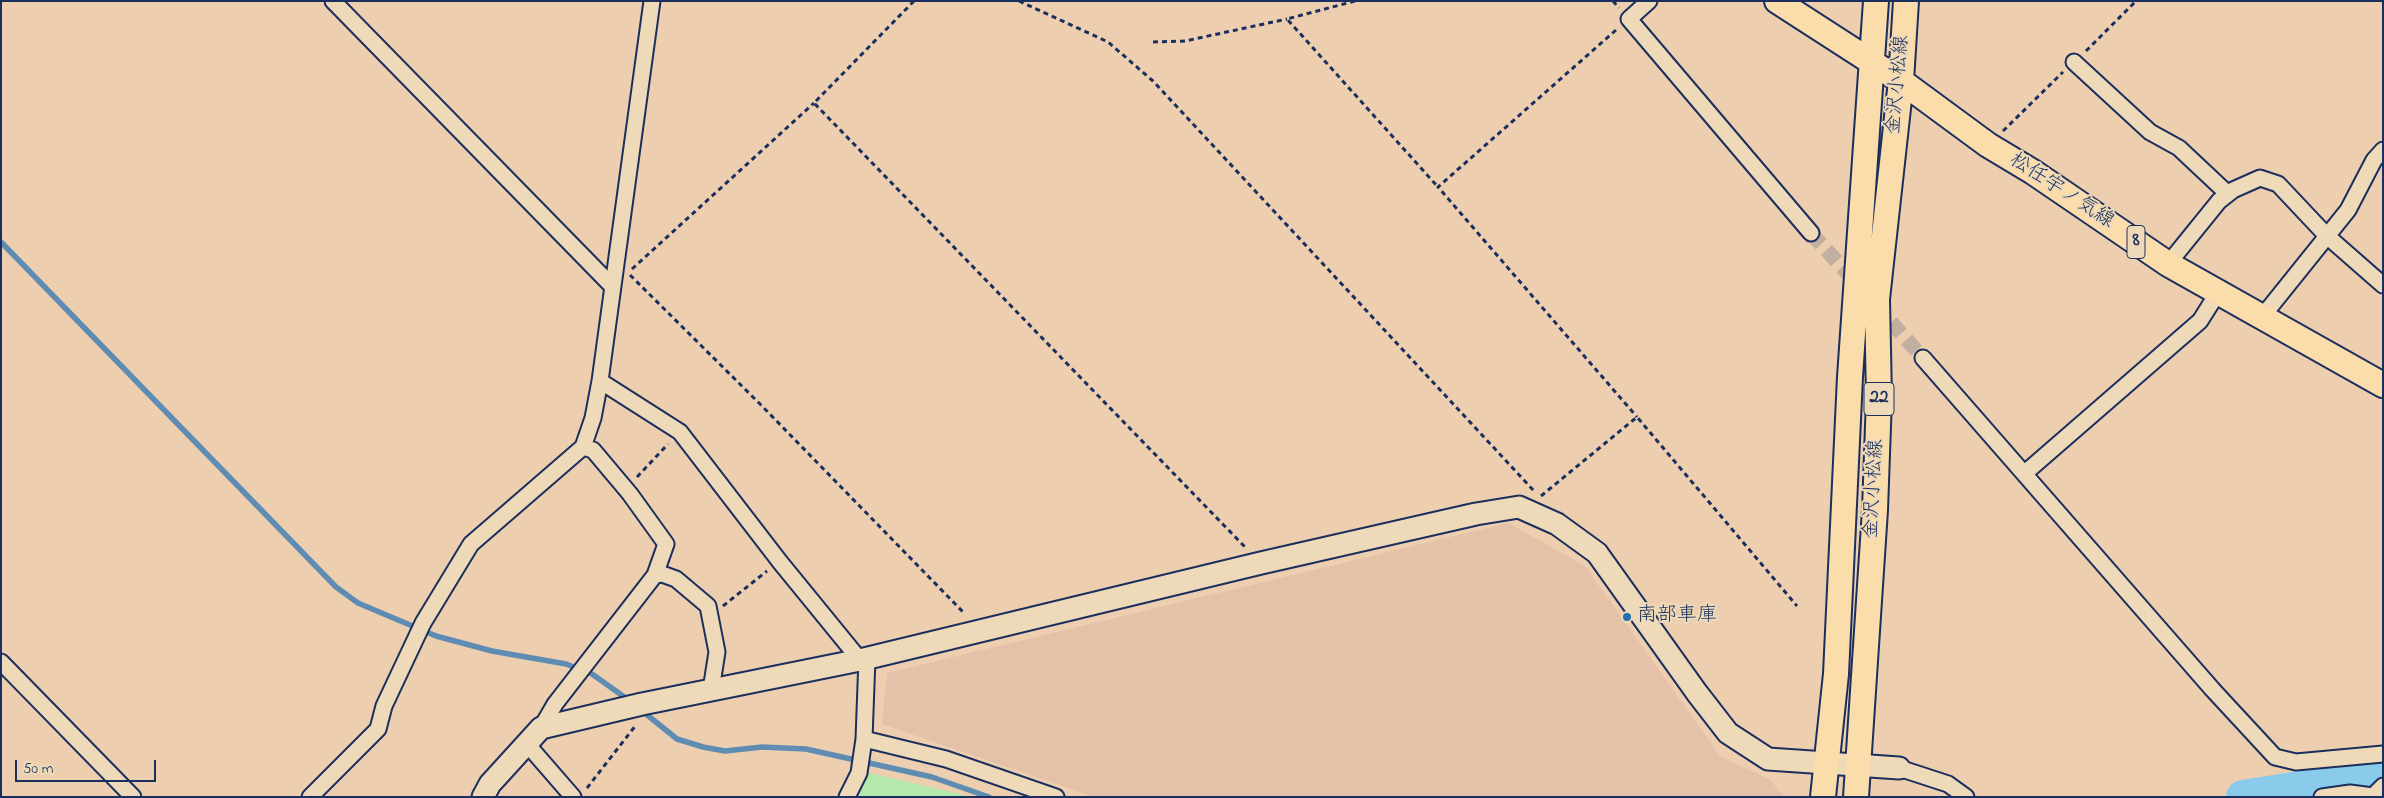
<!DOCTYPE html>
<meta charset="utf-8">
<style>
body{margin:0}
#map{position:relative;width:2384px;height:798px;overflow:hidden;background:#edcfb0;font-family:"Indie Flower",sans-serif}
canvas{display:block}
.frame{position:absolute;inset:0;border:2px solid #1b2f5e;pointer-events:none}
.scale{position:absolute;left:15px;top:760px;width:141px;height:22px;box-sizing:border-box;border:2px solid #1b2f5e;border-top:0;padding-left:6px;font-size:15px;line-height:18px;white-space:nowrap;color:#1b2f5e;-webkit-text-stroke:4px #eedab8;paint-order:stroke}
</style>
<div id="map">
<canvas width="2384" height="798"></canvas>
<div class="frame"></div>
<div class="scale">50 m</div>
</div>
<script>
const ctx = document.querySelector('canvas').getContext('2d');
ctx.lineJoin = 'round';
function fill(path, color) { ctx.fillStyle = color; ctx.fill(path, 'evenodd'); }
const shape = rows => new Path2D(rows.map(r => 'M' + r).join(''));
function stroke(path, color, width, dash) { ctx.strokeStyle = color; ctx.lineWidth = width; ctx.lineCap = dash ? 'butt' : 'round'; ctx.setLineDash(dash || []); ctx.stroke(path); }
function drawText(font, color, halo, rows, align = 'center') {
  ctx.font = font + ' "Indie Flower","Klee One",sans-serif'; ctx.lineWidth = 4; ctx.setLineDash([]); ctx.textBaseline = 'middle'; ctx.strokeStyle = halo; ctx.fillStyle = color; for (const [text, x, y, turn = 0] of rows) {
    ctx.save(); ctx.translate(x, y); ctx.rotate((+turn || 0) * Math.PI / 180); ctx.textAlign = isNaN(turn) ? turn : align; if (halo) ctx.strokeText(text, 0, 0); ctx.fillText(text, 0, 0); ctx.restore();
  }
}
const built = shape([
 [1508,523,1585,566,1721,757,1769,779,1785,797,1094,797,882,724,887,673]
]);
const green = shape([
 [869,773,964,795,970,797,858,797]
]);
const stream = shape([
 [1,242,336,587,358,603,436,636,492,651,566,664,592,674,630,701],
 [641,710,677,739,703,747,725,751,762,747,806,749,932,777,989,797]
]);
const river = shape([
 [2243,797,2355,779,2378,776,2383,779]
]);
const streetTunnel = shape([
 [1811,233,1859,286],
 [1876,305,1923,358]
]);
const path = shape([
 [914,1,814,103,1245,547],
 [1019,1,1108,42,1153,81,1535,492],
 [1355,1,1287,19,1438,187],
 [1613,1,1619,8],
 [1616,30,1438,187,1637,417],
 [1153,42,1185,41,1287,19],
 [2086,51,2136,1],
 [2003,131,2063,72],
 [632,269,814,103],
 [630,275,760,404,965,614],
 [637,477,668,444],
 [1541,496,1637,417,1797,606],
 [723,606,767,571],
 [587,788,636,725]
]);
const street = shape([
 [333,1,613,287],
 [1649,1,1629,19,1811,233],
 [2074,62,2150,132,2179,148,2228,194],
 [2168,264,2219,201,2233,190,2260,178,2278,184,2327,236,2383,285],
 [2262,317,2348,210,2374,160,2383,150],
 [1923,358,2213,690,2275,757,2296,762,2383,754],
 [600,381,680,432,780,562,860,660],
 [2025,473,2200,321,2217,294],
 [655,575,662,574,676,579,708,606,717,652,711,690],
 [1,662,133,797],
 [541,728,555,704,655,575,666,544,630,494,593,450,583,447],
 [864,739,946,759,1056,797],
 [527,744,573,797],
 [1899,768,1948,784,1966,797],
 [310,797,378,729,384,706,423,623,471,544,583,447,593,418,600,381,652,1],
 [847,797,859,773,864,739,867,658],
 [2322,797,2350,793,2373,796,2383,786]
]);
const secondary = shape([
 [483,797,490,784,541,728,642,704,860,660,1261,563,1476,514,1519,507,1557,524,1597,553,1697,693,1728,733,1768,759,1899,768]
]);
const primary = shape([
 [1777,1,1901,81,1988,145,2033,172,2168,264,2383,385],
 [1823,797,1836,674,1850,377,1876,1],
 [1856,797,1875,510,1879,398,1877,299,1901,81,1906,1]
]);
const markers = [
 [1627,617,5,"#1f6fb2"]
];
const shields = [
 [2136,242,18],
 [1879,399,30]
];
const shieldNames = [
 ["8",2136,242],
 ["22",1879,399]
];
const streetNames = [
 ["金沢小松線",1899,85,-85],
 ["松任宇ノ気線",2061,192,33],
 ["金沢小松線",1875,489,-87]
];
const poiNames = [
 ["南部車庫",1637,617]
];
fill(built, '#e4c1a8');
fill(green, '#b3e9ab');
stroke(stream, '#5e8cb2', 5.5);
stroke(river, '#8acaea', 34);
stroke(streetTunnel, '#c3afa0', 15, [15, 8]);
stroke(street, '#1b2f5e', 19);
stroke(secondary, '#1b2f5e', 25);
stroke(primary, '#1b2f5e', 28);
stroke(path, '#1b2f5e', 3, [5, 4]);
stroke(street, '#eedab8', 15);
stroke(secondary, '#eedab8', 21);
stroke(primary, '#fbdcab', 24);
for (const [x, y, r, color] of markers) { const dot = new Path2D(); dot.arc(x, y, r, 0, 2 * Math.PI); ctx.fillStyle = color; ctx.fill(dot); stroke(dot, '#eedab8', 2); }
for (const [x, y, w] of shields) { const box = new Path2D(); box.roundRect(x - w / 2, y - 16.5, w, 33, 4); ctx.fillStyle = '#eedab8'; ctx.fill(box); stroke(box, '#1b2f5e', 1); }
drawText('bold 19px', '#1b2f5e', null, shieldNames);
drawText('20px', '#1b2f5e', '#eedab8', streetNames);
drawText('20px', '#1b2f5e', '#eedab8', poiNames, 'left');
</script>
